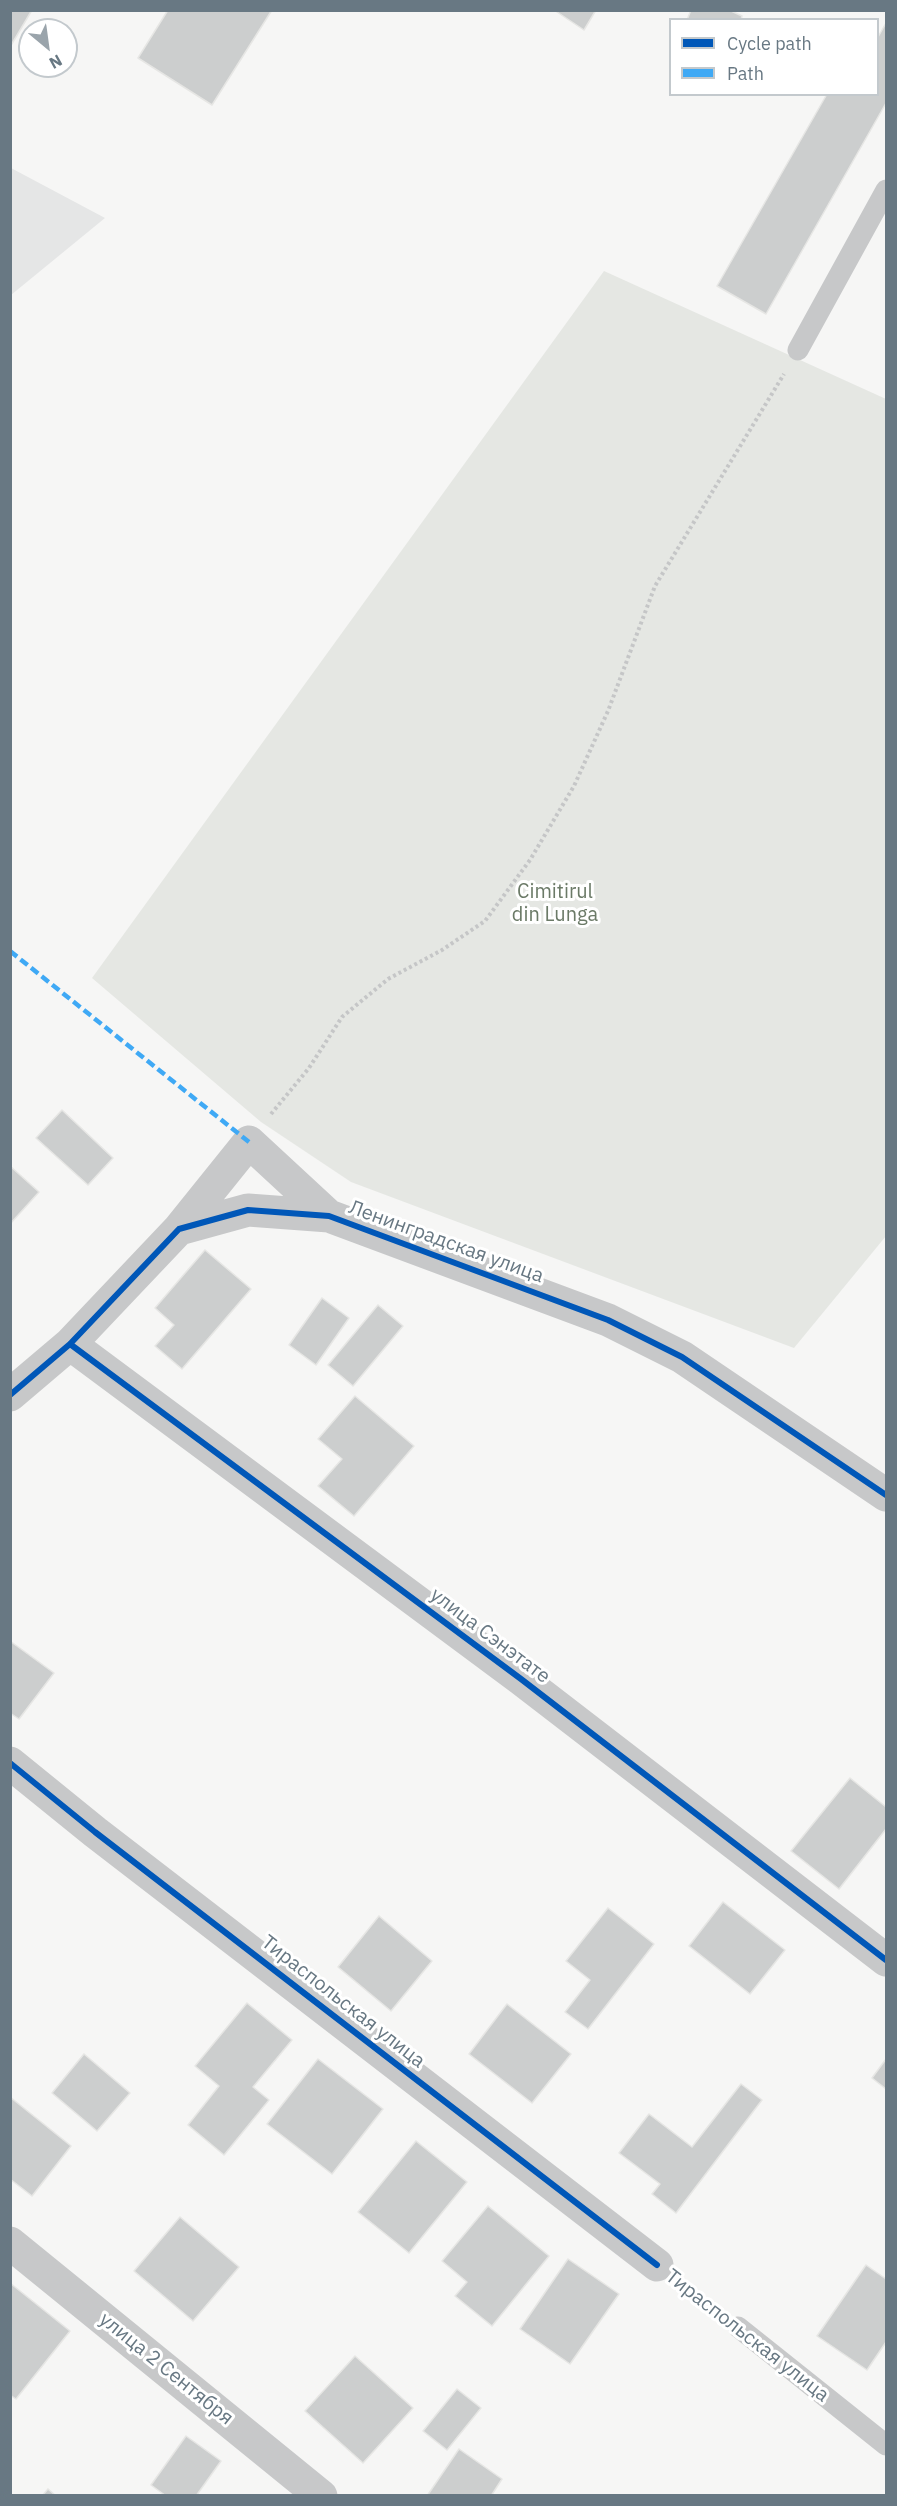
<!DOCTYPE html>
<meta charset="utf-8">
<style>
body{margin:0}
#map{position:relative;width:897px;height:2506px;overflow:hidden;background:#f6f6f5;font-family:"IBM Plex Sans",sans-serif}
canvas{display:block}
.frame{position:absolute;inset:0;border:12px solid #687883;pointer-events:none}
.legend{position:absolute;left:669px;top:18px;width:210px;height:78px;box-sizing:border-box;background:#fff;border:2px solid #c3c9cd;margin:0;padding:8px 10px;list-style:none;font-size:18px;color:#687883}
.legend li{display:flex;align-items:center;gap:12px;height:30px}
.legend b{width:30px;border:2px solid #c3c9cd}
.north{position:absolute;left:18px;top:18px;width:60px;height:60px;box-sizing:border-box;background:#fff;border:2px solid #c3c9cd;border-radius:50%;rotate:151deg;font-size:16px;font-weight:700;line-height:24px;text-align:center;color:#687883}
.north::after{content:'';display:block;margin:auto;width:21px;height:27px;background:#9aa4ab;clip-path:polygon(50% 0,100% 100%,50% 72%,0 100%)}
</style>
<div id="map">
<canvas width="897" height="2506"></canvas>
<div class="frame"></div>
<ul class="legend">
<li><b style="height:8px;background:#0057b8"></b>Cycle path</li>
<li><b style="height:8px;background:#3fa9f5"></b>Path</li>
</ul>
<div class="north">N</div>
</div>
<script>
const ctx = document.querySelector('canvas').getContext('2d');
ctx.lineJoin = 'round';
function fill(path, color) { ctx.fillStyle = color; ctx.fill(path, 'evenodd'); }
const shape = rows => new Path2D(rows.map(r => 'M' + r).join(''));
function stroke(path, color, width, dash) { ctx.strokeStyle = color; ctx.lineWidth = width; ctx.lineCap = dash ? 'butt' : 'round'; ctx.setLineDash(dash || []); ctx.stroke(path); }
function drawText(font, color, halo, rows, align = 'center') {
  ctx.font = font + ' "IBM Plex Sans",sans-serif'; ctx.lineWidth = 6; ctx.setLineDash([]); ctx.textBaseline = 'middle'; ctx.strokeStyle = halo; ctx.fillStyle = color; for (const [text, x, y, turn = 0] of rows) {
    ctx.save(); ctx.translate(x, y); ctx.rotate((+turn || 0) * Math.PI / 180); ctx.textAlign = isNaN(turn) ? turn : align; if (halo) ctx.strokeText(text, 0, 0); ctx.fillText(text, 0, 0); ctx.restore();
  }
}
const built = shape([
 [11,168,105,218,11,295]
]);
const green = shape([
 [604,271,886,399,886,1236,794,1348,351,1182,261,1122,92,978]
]);
const building = shape([
 [10,10,32,10,10,47,10,10],
 [168,10,272,10,212,105,138,58,168,10],
 [554,10,596,10,584,30,554,10],
 [691,10,729,10,742,16,741,20,687,20,691,10],
 [886,23,886,103,766,314,717,286,827,94,878,94,878,37,886,23],
 [62,1110,113,1158,88,1185,36,1138,62,1110],
 [10,1166,39,1192,10,1224,10,1166],
 [205,1250,251,1289,182,1369,155,1346,174,1325,155,1308,205,1250],
 [322,1298,349,1318,316,1365,289,1345,322,1298],
 [378,1305,403,1326,353,1386,328,1365,378,1305],
 [355,1396,414,1446,354,1516,318,1486,342,1459,318,1439,355,1396],
 [10,1641,54,1673,19,1719,10,1713,10,1641],
 [850,1778,886,1807,886,1829,839,1889,791,1851,850,1778],
 [723,1902,785,1950,750,1994,689,1946,723,1902],
 [608,1908,654,1944,588,2029,565,2012,590,1980,566,1961,608,1908],
 [379,1916,432,1961,391,2011,338,1967,379,1916],
 [247,2003,292,2040,253,2087,269,2100,224,2155,188,2125,219,2086,195,2066,247,2003],
 [507,2004,571,2054,532,2103,469,2054,507,2004],
 [84,2054,130,2093,97,2131,52,2093,84,2054],
 [318,2059,383,2109,332,2174,267,2124,318,2059],
 [886,2059,886,2089,872,2078,886,2059],
 [741,2084,762,2100,676,2213,652,2194,660,2184,619,2153,649,2114,692,2147,741,2084],
 [10,2097,71,2146,32,2196,10,2179,10,2097],
 [416,2141,467,2182,409,2253,358,2212,416,2141],
 [488,2206,549,2256,492,2326,455,2296,467,2282,442,2261,488,2206],
 [180,2217,239,2267,193,2321,134,2271,180,2217],
 [568,2259,619,2294,570,2364,520,2329,568,2259],
 [866,2265,886,2279,886,2342,867,2370,817,2336,866,2265],
 [10,2283,70,2331,16,2399,10,2395,10,2283],
 [355,2356,413,2408,363,2463,305,2411,355,2356],
 [457,2389,481,2408,447,2450,423,2431,457,2389],
 [186,2436,221,2461,196,2496,166,2496,151,2485,186,2436],
 [459,2449,502,2479,491,2496,427,2496,459,2449],
 [48,2489,56,2496,42,2496,48,2489]
]);
const path = shape([
 [271,1114,309,1068,342,1017,388,979,442,950,485,921,530,860,574,786,608,711,655,586,784,374],
 [684,2286,716,2311]
]);
const lane = shape([
 [798,350,886,190],
 [738,2327,886,2445]
]);
const street = shape([
 [179,1229,249,1142,329,1216],
 [70,1344,521,1679,886,1960],
 [10,1395,70,1344,179,1229,248,1210,329,1216,608,1320,682,1357,886,1495],
 [10,1763,95,1832,657,2265],
 [10,2243,321,2496]
]);
const quiet = shape([
 [10,951,249,1142]
]);
const cycleway = shape([
 [70,1344,521,1679,886,1960],
 [10,1395,70,1344,179,1229,248,1210,329,1216,608,1320,682,1357,886,1495],
 [10,1763,95,1832,657,2265]
]);
const parkNames = [
 ["Cimitirul",555,892],
 ["din Lunga",555,915]
];
const streetNames = [
 ["Ленинградская улица",446,1242,20],
 ["улица Сэнэтате",490,1636,37],
 ["Тираспольская улица",343,2002,38],
 ["Тираспольская улица",747,2336,38],
 ["улица 2 Сентября",166,2369,39]
];
fill(built, '#e5e6e6');
fill(green, '#e5e7e3');
fill(building, '#cccece');
stroke(building, '#e6e6e4', 1.5);
stroke(path, '#c5c6c7', 4, [3, 3]);
stroke(lane, '#c7c8c9', 21);
stroke(street, '#c7c8c9', 33);
stroke(quiet, '#3fa9f5', 4.5, [9, 4.5]);
stroke(cycleway, '#0057b8', 6);
drawText('20px', '#6b7a67', '#fff', parkNames);
drawText('20px', '#687883', '#fff', streetNames);
</script>
